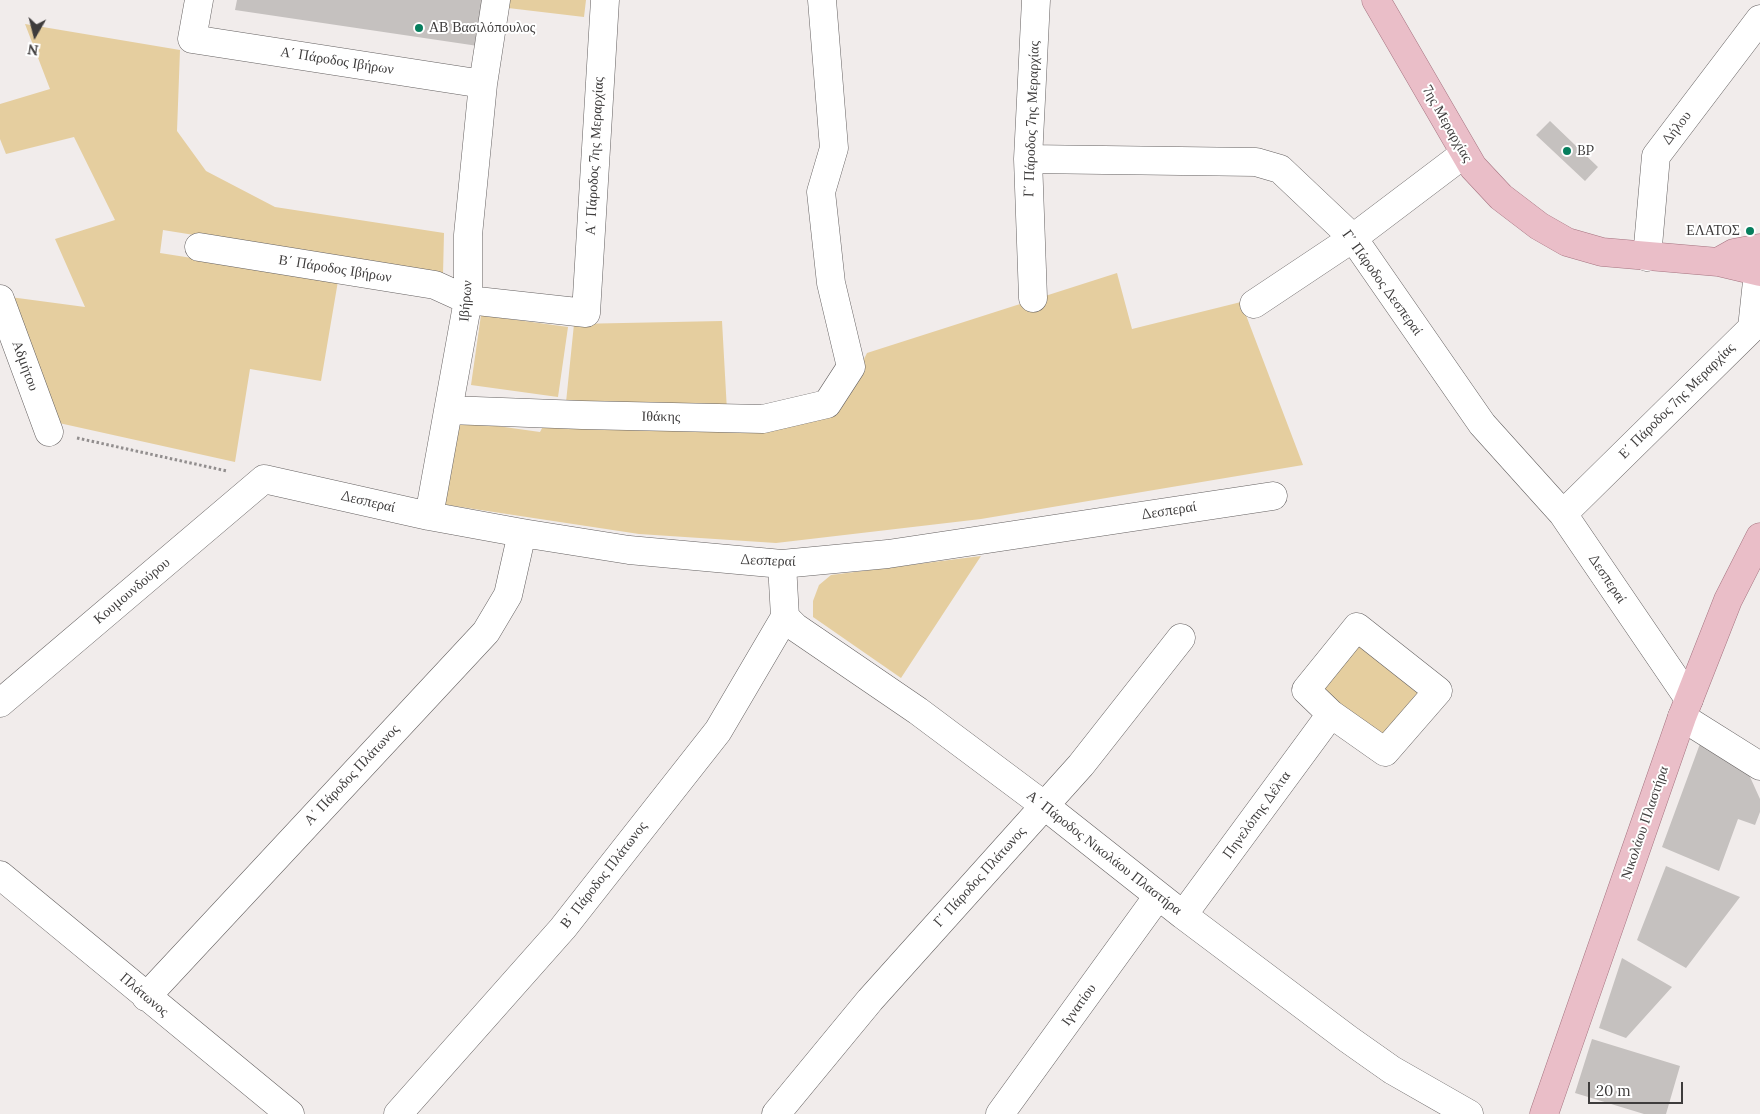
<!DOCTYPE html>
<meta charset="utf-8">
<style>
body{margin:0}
#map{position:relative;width:1760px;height:1114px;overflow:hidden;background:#f1eceb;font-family:Lora,serif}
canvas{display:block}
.north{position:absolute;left:10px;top:10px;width:50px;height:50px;-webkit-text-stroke:4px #fff;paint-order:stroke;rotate:188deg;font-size:14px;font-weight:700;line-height:20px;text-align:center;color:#3e3c3c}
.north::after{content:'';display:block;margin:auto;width:18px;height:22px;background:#3e3c3c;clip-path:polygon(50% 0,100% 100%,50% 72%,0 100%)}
.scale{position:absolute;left:1588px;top:1082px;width:95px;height:22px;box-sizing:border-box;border:2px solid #3e3c3c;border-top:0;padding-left:6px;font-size:15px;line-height:18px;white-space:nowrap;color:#3e3c3c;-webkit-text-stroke:4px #fff;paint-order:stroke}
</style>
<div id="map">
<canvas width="1760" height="1114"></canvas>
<div class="north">N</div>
<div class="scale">20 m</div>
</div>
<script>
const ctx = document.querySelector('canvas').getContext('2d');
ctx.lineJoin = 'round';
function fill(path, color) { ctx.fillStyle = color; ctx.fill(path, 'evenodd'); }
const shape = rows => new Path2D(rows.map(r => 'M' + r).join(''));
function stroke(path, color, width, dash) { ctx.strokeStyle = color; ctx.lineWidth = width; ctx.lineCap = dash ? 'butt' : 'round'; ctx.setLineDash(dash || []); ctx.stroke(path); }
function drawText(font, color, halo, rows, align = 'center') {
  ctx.font = font + ' Lora,serif'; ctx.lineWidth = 4; ctx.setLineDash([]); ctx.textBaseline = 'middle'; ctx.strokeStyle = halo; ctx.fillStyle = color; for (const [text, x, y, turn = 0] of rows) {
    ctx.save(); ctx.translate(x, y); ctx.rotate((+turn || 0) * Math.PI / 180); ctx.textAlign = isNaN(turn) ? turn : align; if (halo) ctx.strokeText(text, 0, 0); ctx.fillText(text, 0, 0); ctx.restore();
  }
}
const green = shape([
 [509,0,586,0,584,17,508,8],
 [25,24,180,50,177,131,206,171,275,207,444,233,443,275,163,230,160,253,338,281,321,381,250,369,235,462,59,423,10,297,85,307,55,239,115,220,74,137,6,154,0,139,0,104,50,89],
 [1117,273,1132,329,1241,302,1303,465,981,519,776,543,639,534,441,504,454,420,540,432,545,422,564,422,574,324,722,321,728,429,759,431,836,415,867,353],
 [481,315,568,327,558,397,471,385],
 [981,556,901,678,813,617,813,601,819,585,831,575],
 [1358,642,1420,690,1382,736,1320,692]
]);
const building = shape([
 [237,0,485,0,478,46,235,10],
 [1550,121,1598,167,1585,181,1536,135],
 [1701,741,1746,768,1760,799,1760,812,1755,825,1738,819,1719,871,1662,847],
 [1666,866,1740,897,1686,968,1637,940],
 [1622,958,1672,987,1626,1038,1599,1028],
 [1592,1039,1680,1066,1666,1114,1644,1114,1575,1093]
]);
const path = shape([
 [77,438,227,471]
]);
const minor = shape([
 [199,0,192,39,483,84],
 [1028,159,1256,162,1280,169,1353,238,1482,424,1563,514,1689,699],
 [199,247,435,285,468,300,586,313,605,0],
 [1647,257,1656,156,1760,19],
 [1033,298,1028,159,1036,0],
 [0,299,49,432],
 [1254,304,1353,238,1464,154],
 [449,410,582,415,763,419,827,404,851,367,831,283,821,192,834,148,822,0],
 [1563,514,1752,328,1758,272],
 [429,516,468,300,468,235,483,84,496,0],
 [782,564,785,617,795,627,918,711,1045,806,1183,915,1348,1039,1392,1070,1469,1114],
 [0,703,264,479,429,516,522,533,629,550,782,564,888,554,1273,496],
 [1682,717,1760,766],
 [0,875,290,1114],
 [1183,915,1331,714,1306,690,1357,627,1438,691,1385,752,1331,714],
 [146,997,486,632,508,595,522,533],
 [398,1114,563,928,718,731,785,617],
 [776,1114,870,1000,1081,765,1181,638],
 [1000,1114,1158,896]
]);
const major = shape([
 [1376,0,1473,167,1501,197,1539,226,1567,242,1602,252,1718,262,1760,272],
 [1718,262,1734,253,1760,248],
 [1544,1114,1682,717,1728,600,1760,537]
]);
const markers = [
 [419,28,5,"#067e5d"],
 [1567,151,5,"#067e5d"],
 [1750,231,5,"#067e5d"]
];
const poiNames = [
 ["ΑΒ Βασιλόπουλος",429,28],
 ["BP",1577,151],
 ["ΕΛΑΤΟΣ",1740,231,"right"]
];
const streetNames = [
 ["Α΄ Πάροδος Ιβήρων",337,61,9],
 ["Γ΄ Πάροδος 7ης Μεραρχίας",1032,119,-88],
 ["7ης Μεραρχίας",1447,124,60],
 ["Δήλου",1677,128,-53],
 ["Α΄ Πάροδος 7ης Μεραρχίας",595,156,-87],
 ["Β΄ Πάροδος Ιβήρων",335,269,9],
 ["Γ΄ Πάροδος Δεσπεραί",1382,283,54],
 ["Ιβήρων",466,301,-85],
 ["Αδμήτου",25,366,70],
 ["Ε΄ Πάροδος 7ης Μεραρχίας",1677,401,-45],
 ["Ιθάκης",661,417,1],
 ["Δεσπεραί",368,502,13],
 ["Δεσπεραί",1169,511,-9],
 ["Δεσπεραί",768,561,2],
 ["Δεσπεραί",1607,579,56],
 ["Κουμουνδούρου",132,591,-40],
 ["Α΄ Πάροδος Πλάτωνος",352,775,-47],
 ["Πηνελόπης Δέλτα",1257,815,-54],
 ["Νικολάου Πλαστήρα",1645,823,-71],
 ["Α΄ Πάροδος Νικολάου Πλαστήρα",1104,853,38],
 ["Β΄ Πάροδος Πλάτωνος",604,875,-52],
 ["Γ΄ Πάροδος Πλάτωνος",980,877,-48],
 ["Πλάτωνος",144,995,40],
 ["Ιγνατίου",1079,1005,-54]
];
fill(green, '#e5ce9f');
fill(building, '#c5c1bf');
stroke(minor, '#656161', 29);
stroke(major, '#a57480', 29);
stroke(path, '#928e8e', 3, [2.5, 2.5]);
stroke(minor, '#fff', 28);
stroke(major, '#eabec8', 28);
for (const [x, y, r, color] of markers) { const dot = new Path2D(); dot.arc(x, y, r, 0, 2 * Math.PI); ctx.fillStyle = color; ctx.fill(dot); stroke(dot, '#fff', 2); }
drawText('14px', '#3e3c3c', '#fff', poiNames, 'left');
drawText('14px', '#3e3c3c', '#fff', streetNames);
</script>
